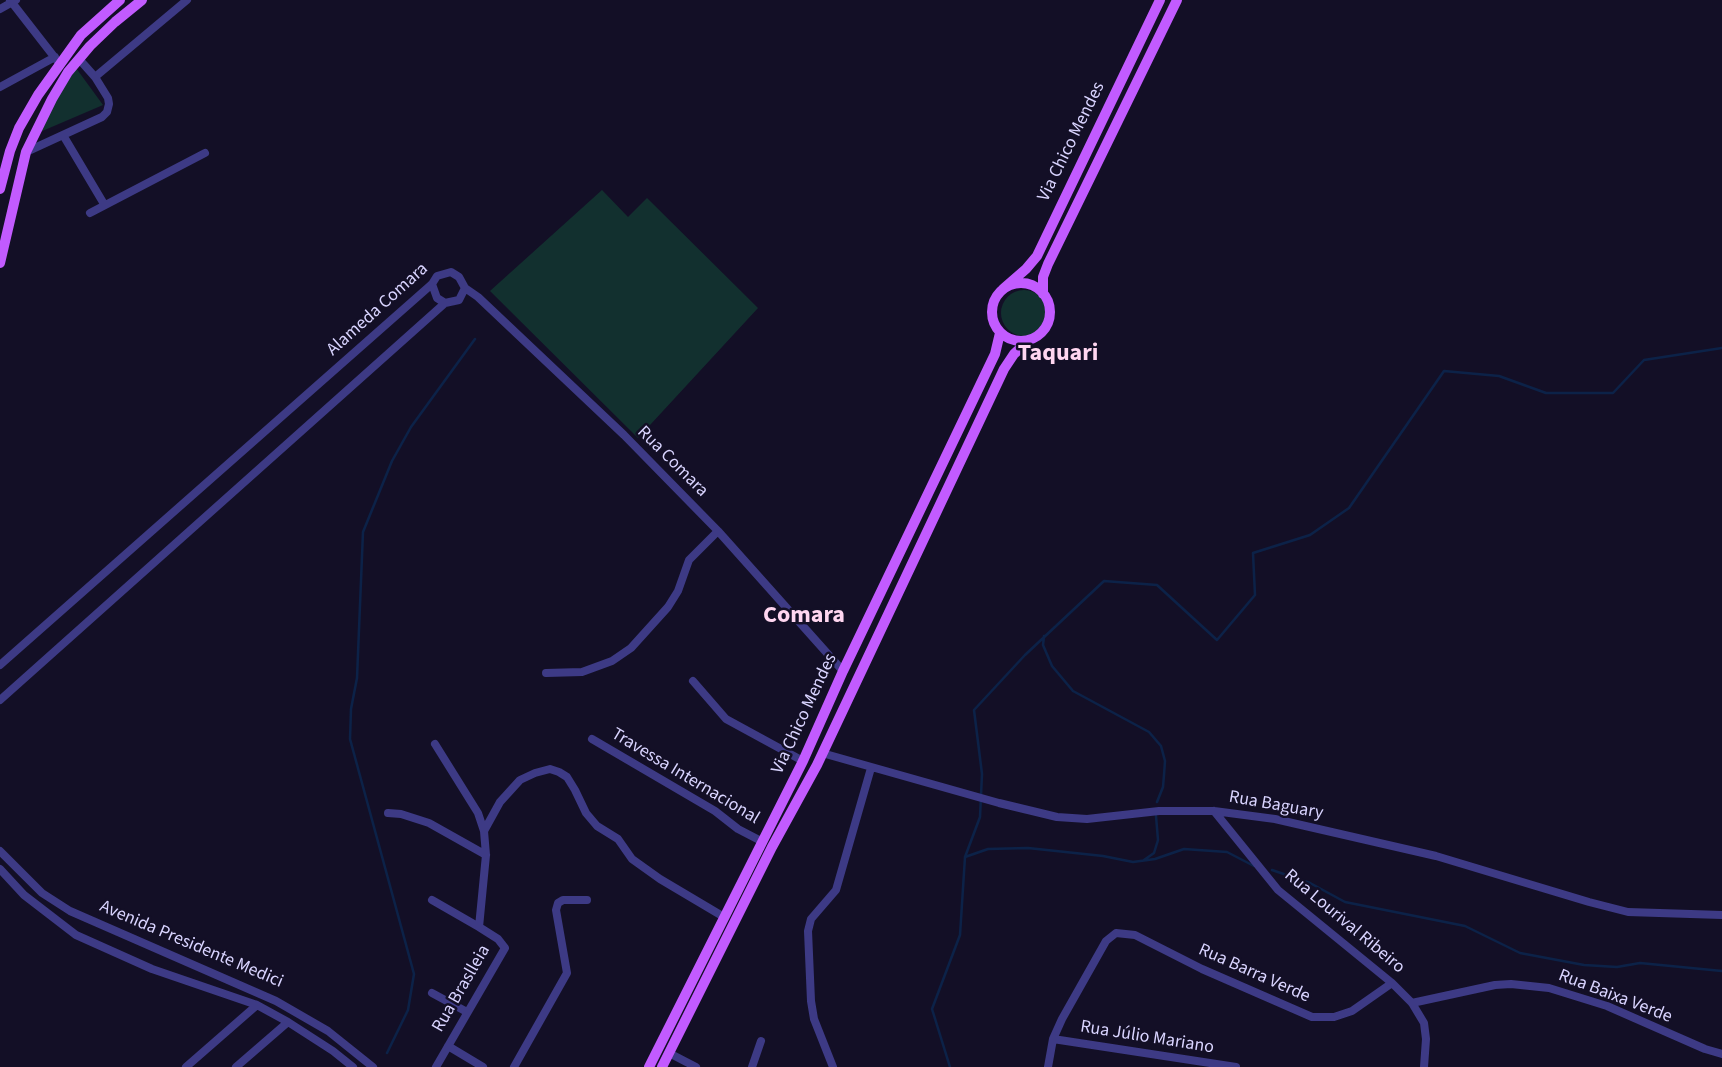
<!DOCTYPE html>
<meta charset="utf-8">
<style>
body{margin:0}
canvas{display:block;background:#130f26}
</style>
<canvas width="1722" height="1067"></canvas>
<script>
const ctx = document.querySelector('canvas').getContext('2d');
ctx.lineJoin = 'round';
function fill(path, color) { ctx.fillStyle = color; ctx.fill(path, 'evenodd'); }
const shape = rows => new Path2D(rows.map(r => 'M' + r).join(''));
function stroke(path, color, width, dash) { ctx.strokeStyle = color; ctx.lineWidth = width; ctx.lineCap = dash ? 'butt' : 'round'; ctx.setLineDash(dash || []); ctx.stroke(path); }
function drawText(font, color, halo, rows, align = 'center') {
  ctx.font = font + ' "Source Sans 3",sans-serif'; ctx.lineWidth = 5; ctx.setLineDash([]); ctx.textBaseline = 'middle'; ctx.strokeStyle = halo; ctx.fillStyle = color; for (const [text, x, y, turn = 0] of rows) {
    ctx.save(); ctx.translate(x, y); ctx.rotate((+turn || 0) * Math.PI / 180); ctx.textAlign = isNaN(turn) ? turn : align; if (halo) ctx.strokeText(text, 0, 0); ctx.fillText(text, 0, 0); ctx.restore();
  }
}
const green = shape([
 [76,68,103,105,40,132,44,120],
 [602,190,628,217,647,198,758,308,638,438,490,291],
 '1001 313a23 23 0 1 1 46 0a23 23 0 1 1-46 0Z'
]);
const stream = shape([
 [1044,636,1043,645,1052,666,1073,691,1149,732,1161,746,1165,761,1164,775,1163,787,1157,802],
 [965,857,988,849,1028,848,1103,856,1133,862,1155,859,1184,849,1227,852,1254,866],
 [1144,860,1154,853,1158,840,1156,816],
 [1272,870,1310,883,1345,902,1465,926,1520,953,1584,965,1617,967,1640,963,1722,971],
 [387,1053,408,1010,414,974,350,739,351,709,357,678,363,532,392,461,411,427,475,339],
 [950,1067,932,1009,960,935,965,857,980,817,982,774,974,710,1025,655,1104,581,1157,585,1217,640,1255,595,1253,553,1310,535,1349,508,1444,371,1499,376,1546,393,1613,393,1644,360,1722,348]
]);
const minor = shape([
 [10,0,59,63],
 [0,9,16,0],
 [95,77,187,0],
 [0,87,55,57],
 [63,135,104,204],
 [26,152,102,117,107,112,109,104,108,98,95,77,79,59],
 [90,213,205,153],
 [432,284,437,298,445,303],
 [465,288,478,297,624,435,718,531,843,671],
 [0,665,432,284,437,276,451,272,459,277,465,288,459,300,445,303,0,700],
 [546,673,582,672,612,661,631,648,668,607,678,591,689,560,718,531],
 [693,681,726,719,803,761],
 [592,739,715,811,738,829,763,842],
 [435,744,478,813,484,831],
 [822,753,999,803,1057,817,1087,819,1159,811,1214,811,1275,819,1436,856,1589,902,1628,912,1722,915],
 [1214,811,1278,890,1392,983,1412,1003,1424,1023,1426,1039,1424,1067],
 [388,813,401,814,429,823,486,855],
 [0,851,42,893,70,911,276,1001,328,1031,373,1067],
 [0,869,24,895,76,935,152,969,257,1005,288,1022,333,1051,353,1067],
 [432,900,479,927],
 [432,993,467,1012],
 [1412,1003,1495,985,1511,984,1549,988,1607,1006,1705,1049,1722,1054],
 [1053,1039,1236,1067],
 [448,1046,483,1067],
 [669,1053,696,1067],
 [186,1067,257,1005],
 [236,1067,288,1022],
 [436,1067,505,948,498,939,479,927,486,855,484,831,500,802,520,780,535,773,550,769,559,772,567,777,575,790,586,813,597,826,618,839,632,859,660,879,724,917],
 [514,1067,567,973,556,910,558,903,563,900,587,900],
 [752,1067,761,1041],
 [833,1067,814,1019,811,1001,808,931,811,919,836,890,871,768],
 [1048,1067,1053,1039,1062,1019,1106,941,1116,933,1135,935,1202,969,1312,1017,1334,1017,1352,1011,1392,983]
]);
const major = shape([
 [0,189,10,151,19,128,38,95,81,35,120,0],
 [0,263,26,152,52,99,68,72,90,46,115,22,142,0],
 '992 312a29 29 0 1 1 58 0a29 29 0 1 1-58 0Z',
 [1003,289,1026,269,1037,256,1160,0],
 [1043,294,1043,277,1048,264,1177,0],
 [649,1067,803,761,843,671,995,354,1000,333],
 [662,1067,772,847,817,765,1004,369,1014,354,1028,341]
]);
const streetNames = [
 ["Via Chico Mendes",1072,142,-64],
 ["Alameda Comara",378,310,-42],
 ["Rua Comara",672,462,45],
 ["Via Chico Mendes",805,714,-65],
 ["Travessa Internacional",685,777,31],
 ["Rua Baguary",1276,806,10],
 ["Rua Lourival Ribeiro",1344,922,40],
 ["Avenida Presidente Medici",191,945,23],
 ["Rua Barra Verde",1254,974,24],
 ["Rua Braslleia",462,989,-60],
 ["Rua Baixa Verde",1615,997,21],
 ["Rua Júlio Mariano",1147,1038,9]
];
const districtNames = [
 ["Taquari",1058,355],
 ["Comara",804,617]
];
fill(green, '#12302f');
stroke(stream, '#0c2248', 2.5);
stroke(minor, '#3d3a85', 8);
stroke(major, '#c25bff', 10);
drawText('18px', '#d9d4ff', '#130f26', streetNames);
drawText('bold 24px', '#ffd6f0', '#130f26', districtNames);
</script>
